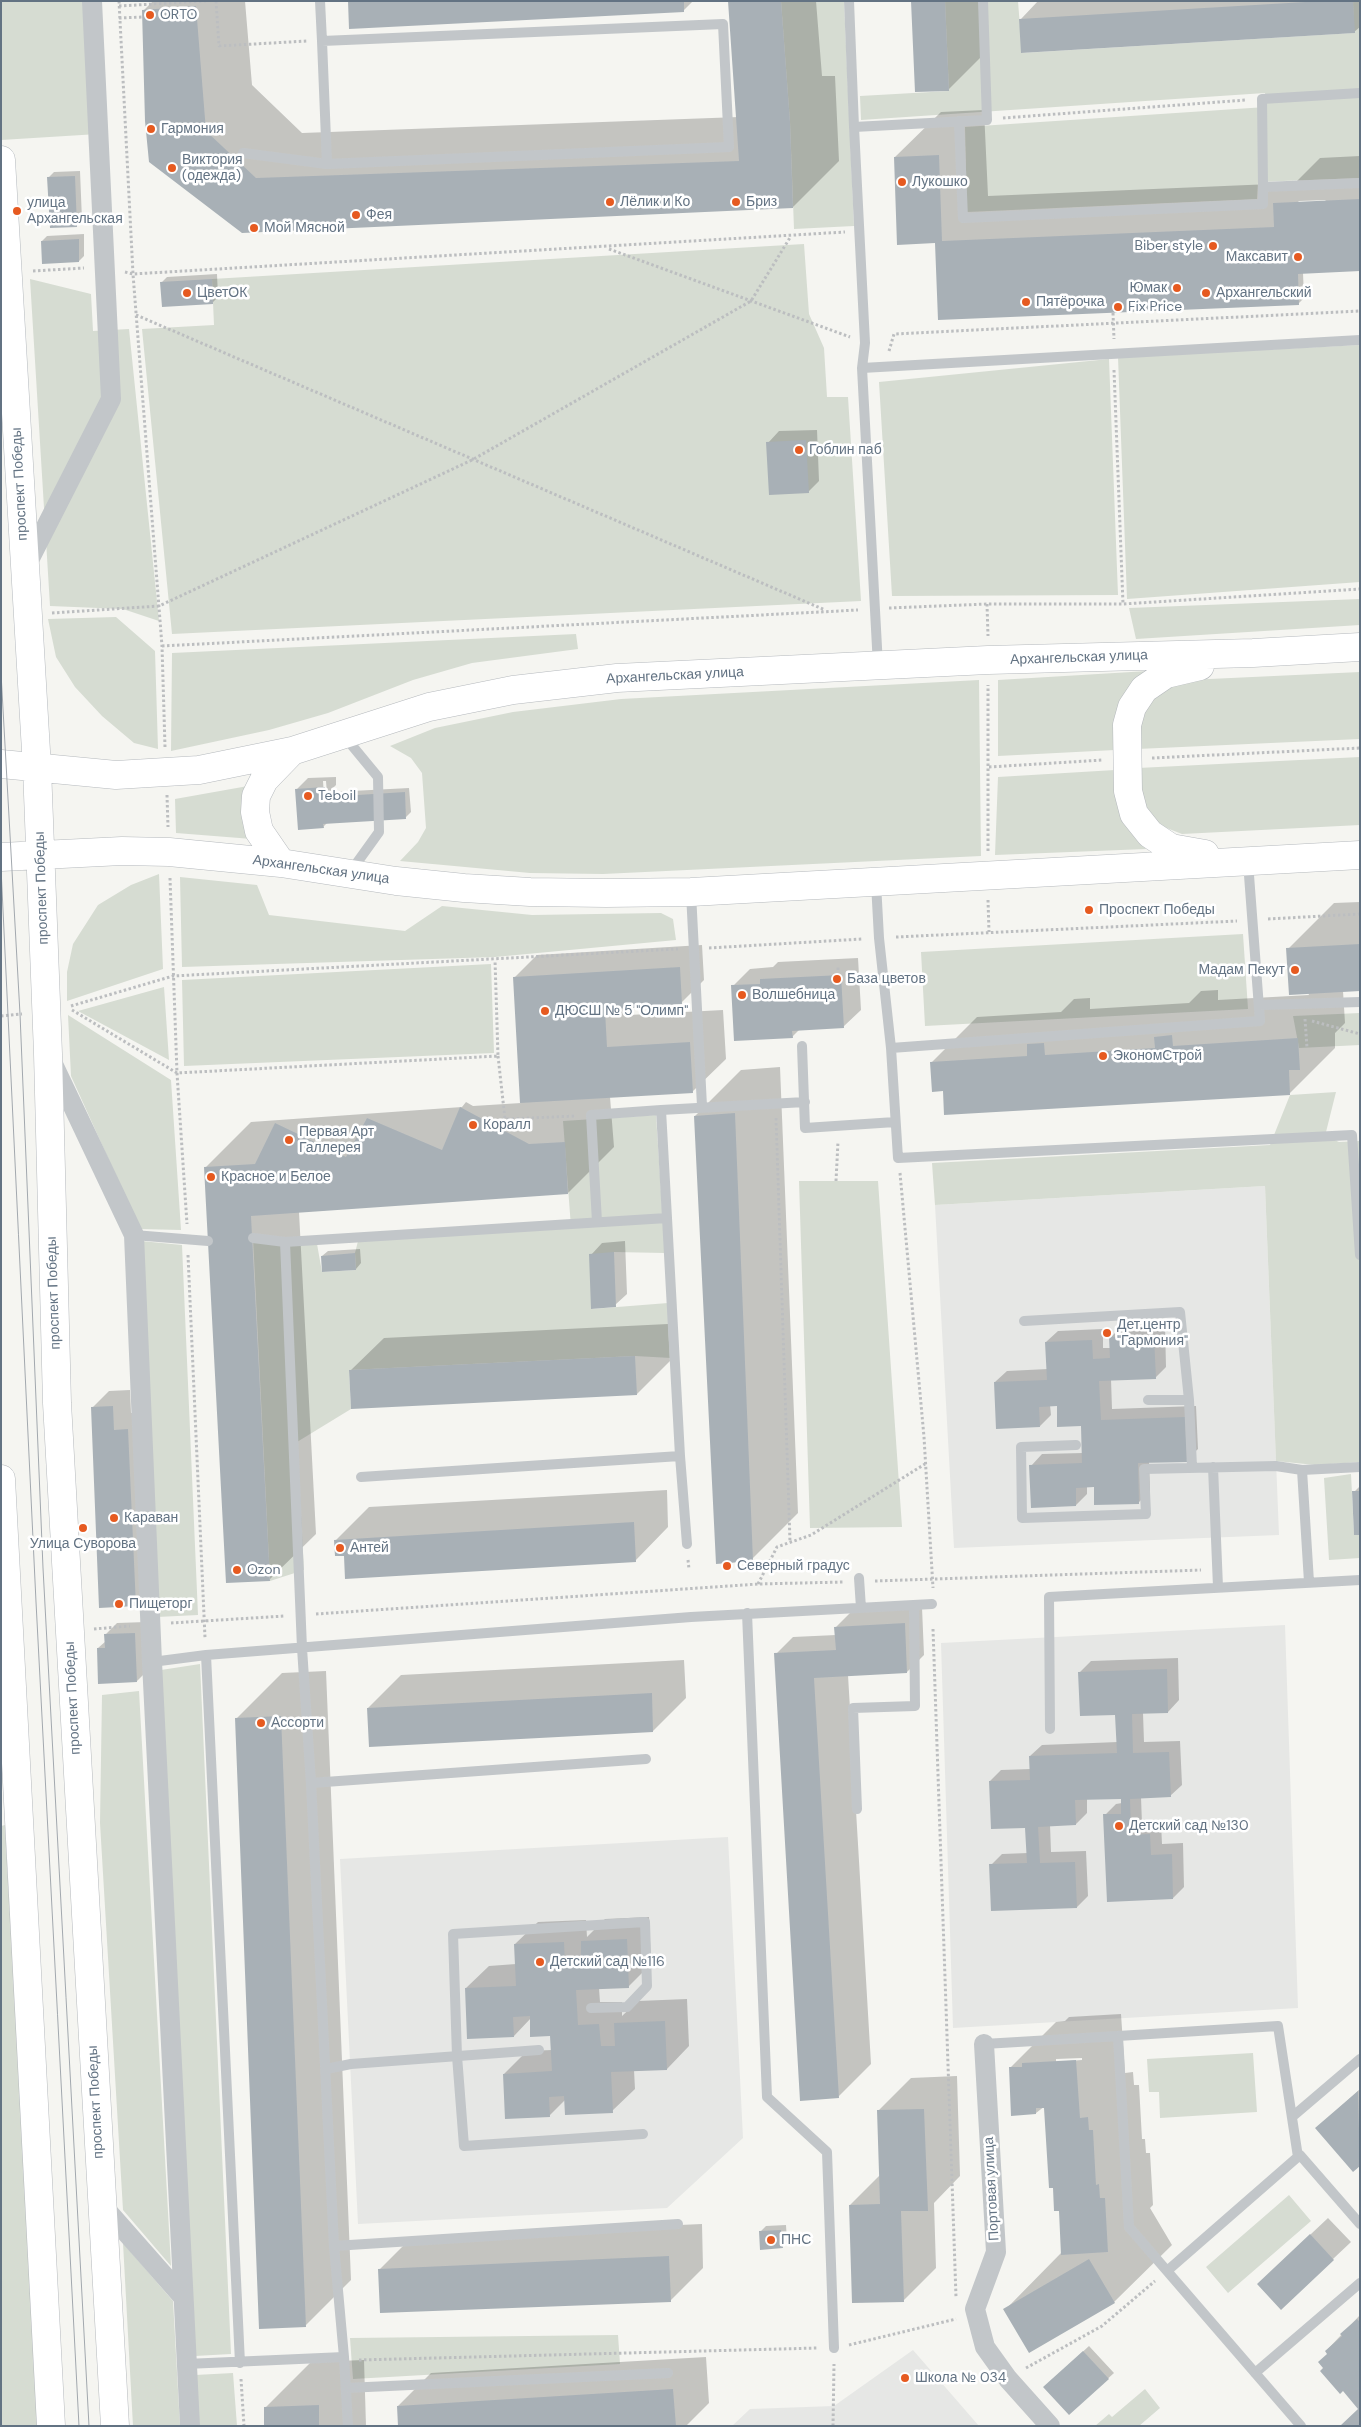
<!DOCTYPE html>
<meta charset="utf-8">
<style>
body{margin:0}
#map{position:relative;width:1361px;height:2427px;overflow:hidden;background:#f5f5f1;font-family:"DM Sans",sans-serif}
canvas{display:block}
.frame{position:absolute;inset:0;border:2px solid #637383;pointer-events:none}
</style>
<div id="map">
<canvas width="1361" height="2427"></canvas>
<div class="frame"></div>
</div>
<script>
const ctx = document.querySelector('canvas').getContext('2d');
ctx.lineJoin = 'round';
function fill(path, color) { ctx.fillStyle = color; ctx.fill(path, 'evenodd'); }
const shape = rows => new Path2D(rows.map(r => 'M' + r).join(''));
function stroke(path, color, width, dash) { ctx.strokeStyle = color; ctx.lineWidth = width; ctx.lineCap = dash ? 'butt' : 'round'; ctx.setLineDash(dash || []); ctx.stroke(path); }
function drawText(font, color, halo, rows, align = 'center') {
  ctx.font = font + ' "DM Sans",sans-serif'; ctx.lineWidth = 5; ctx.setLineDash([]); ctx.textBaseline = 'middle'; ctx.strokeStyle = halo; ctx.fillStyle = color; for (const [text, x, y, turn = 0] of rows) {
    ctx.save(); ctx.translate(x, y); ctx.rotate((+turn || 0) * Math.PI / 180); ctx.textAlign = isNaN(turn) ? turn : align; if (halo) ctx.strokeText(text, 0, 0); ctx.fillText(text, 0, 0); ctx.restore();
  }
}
const built = shape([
 [1265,1186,1279,1535,954,1548,935,1205],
 [1285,1625,1298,2008,953,2028,941,1643],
 [728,1837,743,2138,667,2208,358,2224,340,1859],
 [913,2350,979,2426,732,2426,750,2409,834,2406]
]);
const green = shape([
 [1,1,92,1,98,134,1,140],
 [781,1,844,1,854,226,794,229,790,122],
 [945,1,1018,1,1022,53,1354,33,1353,1,1360,1,1360,178,1258,182,1257,199,967,212,965,127,1266,107,1265,93,861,120,860,96,949,91],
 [804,244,809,314,824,348,827,397,848,397,861,601,172,634,142,329,214,325,212,279],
 [30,279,91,294,93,331,129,329,159,621,123,609,50,606],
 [1360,345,1360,582,1127,599,1118,357],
 [1109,359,1118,595,892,596,879,382],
 [1360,599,1360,625,1136,639,1129,608],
 [116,617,155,651,158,749,134,743,102,716,75,687,56,657,48,619],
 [576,634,578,649,472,663,413,680,328,713,269,730,171,751,172,653],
 [1148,671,1115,750,998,756,998,680],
 [1360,672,1360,739,1137,749,1137,726,1155,692,1188,680],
 [979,680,981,856,603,874,530,873,400,861,418,842,426,828,422,773,411,758,390,746,435,728,513,712,621,699],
 [1360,757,1360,825,1182,834,1159,825,1145,810,1138,768],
 [1115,770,1122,818,1146,849,995,855,998,777],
 [248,786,252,839,176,833,175,799],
 [159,874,163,969,67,1001,67,972,73,944,98,905,131,885],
 [180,877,257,885,269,915,405,931,442,906,532,915,661,913,673,919,676,940,495,957,182,967],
 [1243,934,1248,1009,925,1026,921,952],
 [491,964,494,1053,184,1066,182,980],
 [164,987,169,1060,78,1011],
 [1360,1013,1360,1045,1299,1048,1293,1016],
 [68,1015,171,1080,181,1230,140,1229,71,1076],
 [1336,1092,1325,1136,1339,1142,1359,1141,1360,1149,1360,1462,1315,1465,1276,1461,1265,1186,935,1205,932,1163,1270,1145,1290,1095],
 [656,1115,665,1253,614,1252,592,1309,668,1303,671,1358,635,1356,349,1370,351,1409,297,1442,304,1570,270,1581,253,1238,317,1244,322,1272,356,1270,355,1253,358,1241,571,1227,563,1121],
 [799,1181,878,1181,902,1527,810,1528],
 [141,1241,182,1245,198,1615,157,1617],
 [1351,1474,1354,1534,1360,1535,1360,1558,1329,1560,1324,1478],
 [200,1664,231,2354,195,2356,161,1670],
 [139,1691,171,2266,123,2210,100,1823,102,1695],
 [5,1825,39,2426,1,2426,1,1826],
 [1253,2053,1257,2112,1160,2118,1159,2092,1149,2092,1147,2059],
 [1289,2195,1311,2221,1228,2293,1206,2267],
 [123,2243,173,2301,180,2426,133,2426],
 [618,2335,620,2364,353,2379,350,2338],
 [233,2373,237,2426,198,2426,195,2375],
 [1145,2389,1160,2408,1139,2426,1095,2426,1109,2414,1112,2417]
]);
const shadow = shape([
 [153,1,245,1,252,85,302,133,739,117,729,1,816,1,822,76,835,76,839,161,793,207,243,232,143,11],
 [349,1,693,1,684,10],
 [912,1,979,1,981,57,948,90],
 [1038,1,1360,1,1360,27,1354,32,1021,19],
 [984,110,988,196,1295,183,1320,158,1360,156,1360,270,1303,273,1304,298,1298,304,936,242,895,157,941,112],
 [1326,200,1324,202,1297,203,1299,201],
 [80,171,82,220,76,225,49,177,54,172],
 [84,234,84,256,79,261,42,241,47,236],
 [217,274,218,297,212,303,162,282,167,277],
 [817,430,819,481,808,492,768,443,779,431],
 [336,777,336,785,332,789,333,792,409,788,411,812,406,817,328,822,323,827,297,789,308,778],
 [323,781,326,781,327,794,324,796],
 [1360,902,1360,990,1343,991,1345,1023,1335,1033,1335,1048,1290,1093,944,1090,931,1063,977,1017,1061,1012,1074,999,1090,998,1090,1009,1189,1003,1201,991,1218,990,1218,1000,1309,995,1288,949,1334,903],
 [702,945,704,980,681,1003,629,1007,629,1015,723,1010,726,1059,692,1092,610,1097,614,1147,568,1193,299,1212,316,1534,270,1579,205,1168,251,1122,462,1107,466,1102,473,1106,521,1103,514,978,537,955],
 [858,958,861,1010,843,1027,800,1029,792,1037,733,986,750,969,773,967,778,962],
 [780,1067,798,1513,752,1559,695,1116,741,1070],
 [625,1241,627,1294,615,1305,591,1255,602,1243],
 [360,1249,361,1263,356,1269,322,1256,328,1251],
 [668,1324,670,1361,637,1394,350,1371,384,1338],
 [1165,1325,1166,1367,1155,1378,1111,1379,1112,1409,1196,1406,1198,1449,1186,1460,1149,1462,1150,1491,1138,1503,1095,1486,1087,1486,1087,1494,1076,1505,1031,1466,1042,1454,1083,1453,1082,1425,1058,1405,1050,1405,1051,1415,1040,1426,995,1382,1007,1371,1048,1369,1046,1342,1058,1331,1103,1329,1103,1348,1111,1348,1110,1338,1122,1326],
 [130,1390,131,1413,145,1413,153,1588,135,1605,92,1408,109,1391],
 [1360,1486,1360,1533,1354,1492],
 [667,1490,668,1527,635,1561,345,1554,336,1540,369,1507],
 [922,1607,924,1655,907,1672,848,1675,871,2064,838,2097,776,1654,793,1637,836,1635,836,1627,853,1610],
 [146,1622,148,1670,137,1681,98,1648,106,1641,106,1634,117,1623],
 [1178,1658,1179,1700,1168,1712,1143,1713,1144,1742,1180,1741,1182,1785,1170,1796,1141,1797,1142,1824,1161,1823,1162,1844,1183,1843,1184,1887,1173,1898,1105,1815,1116,1804,1122,1803,1122,1798,1087,1799,1087,1813,1076,1824,1050,1825,1051,1852,1086,1851,1088,1896,1077,1907,991,1865,1002,1854,1028,1853,1027,1827,990,1781,1001,1770,1031,1769,1030,1756,1042,1745,1118,1742,1117,1714,1080,1672,1091,1661],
 [684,1660,686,1698,653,1731,368,1708,401,1675],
 [326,1671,351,2280,305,2326,236,1719,282,1673],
 [649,1917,651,1964,628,1987,599,1988,600,2002,622,2002,622,2016,638,2001,687,1999,689,2046,667,2069,634,2070,635,2089,612,2111,566,2099,549,2116,504,2074,527,2051,552,2050,552,2035,531,2018,514,2036,466,1988,489,1966,516,1964,515,1944,538,1922,586,1920,587,1937,605,1919],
 [1121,2014,1125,2073,1133,2072,1134,2085,1139,2085,1142,2139,1145,2139,1146,2153,1150,2153,1153,2205,1150,2208,1172,2245,1114,2302,1005,2310,1062,2252,1060,2209,1045,2106,1036,2113,1010,2068,1056,2022,1065,2021,1069,2017],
 [1082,2058,1082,2060,1056,2062,1056,2059],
 [957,2076,960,2176,934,2203,936,2268,903,2301,850,2205,880,2175,878,2111,911,2078],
 [1360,2089,1360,2165,1317,2128],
 [1328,2218,1351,2242,1281,2308,1258,2284],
 [702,2224,703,2268,670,2301,379,2270,412,2237],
 [786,2225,787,2242,782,2247,760,2232,766,2226],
 [1360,2315,1360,2426,1359,2408,1325,2367,1328,2354,1326,2351],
 [1089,2346,1114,2373,1069,2414,1050,2382],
 [706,2357,709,2403,686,2426,399,2426,398,2406,431,2373],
 [364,2360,366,2426,266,2426,265,2408,311,2362]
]);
const building = shape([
 [348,1,684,1,684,12,349,29],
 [728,1,781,1,790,122,793,208,242,233,149,162,145,121,142,10,196,6,206,131,256,178,739,161],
 [911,1,945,1,949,91,915,92],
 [1322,1,1353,1,1355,33,1021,53,1019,19],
 [939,155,942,241,1274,227,1273,203,1360,199,1360,271,1298,274,1299,305,938,320,935,243,897,245,894,157],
 [75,176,77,227,50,228,47,177],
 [79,239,79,262,42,264,41,241],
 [212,279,213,304,162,307,160,282],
 [806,440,809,493,769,495,766,442],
 [325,787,326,797,405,792,406,819,323,824,324,828,298,830,295,789],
 [1360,944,1360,991,1289,995,1286,948],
 [680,967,682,1004,605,1010,607,1047,690,1042,693,1093,520,1103,513,977],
 [841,975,844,1028,792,1031,793,1038,734,1041,731,985,760,984,760,979],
 [1172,1035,1173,1046,1298,1038,1300,1070,1289,1070,1290,1095,944,1115,943,1091,932,1092,930,1062,1027,1056,1027,1044,1044,1043,1045,1055,1155,1048,1154,1037],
 [460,1107,529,1144,565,1142,568,1194,251,1216,270,1581,226,1583,204,1167,255,1164,275,1123,346,1157,367,1118,442,1150],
 [735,1113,753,1561,716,1564,694,1116],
 [614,1252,616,1307,591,1309,589,1254],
 [355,1253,356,1270,322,1272,321,1256],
 [1154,1336,1156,1379,1099,1381,1101,1420,1185,1417,1187,1462,1138,1463,1139,1504,1094,1505,1094,1487,1076,1488,1076,1506,1031,1508,1029,1465,1082,1463,1081,1426,1057,1427,1057,1406,1039,1407,1040,1427,996,1429,994,1382,1047,1380,1045,1342,1092,1340,1093,1359,1110,1358,1109,1337],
 [635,1356,637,1395,351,1409,349,1370],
 [113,1406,114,1430,128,1429,136,1606,99,1608,91,1407],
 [1352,1491,1360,1491,1360,1535,1354,1535],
 [634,1522,636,1562,345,1579,344,1556,335,1556,334,1540],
 [905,1623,907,1673,814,1678,839,2098,800,2101,774,1653,836,1650,834,1627],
 [135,1633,137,1682,98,1684,97,1648,105,1648,104,1634],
 [1167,1669,1168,1713,1132,1714,1133,1753,1169,1752,1171,1797,1130,1799,1131,1835,1150,1834,1151,1855,1172,1854,1173,1899,1107,1902,1103,1814,1121,1814,1121,1799,1075,1800,1076,1825,1038,1827,1040,1863,1075,1862,1077,1908,991,1911,989,1864,1027,1863,1025,1828,991,1829,989,1781,1030,1780,1029,1756,1117,1753,1115,1715,1080,1716,1078,1672],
 [652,1693,653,1732,369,1747,367,1708],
 [281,1716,306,2327,259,2329,235,1718],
 [627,1939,629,1988,576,1990,578,2025,599,2024,601,2046,615,2046,614,2023,665,2021,667,2070,611,2072,613,2113,565,2115,564,2096,549,2097,550,2117,505,2119,503,2074,552,2071,550,2036,530,2037,530,2016,513,2017,514,2037,467,2039,465,1988,516,1986,514,1944,564,1942,565,1965,581,1964,581,1941],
 [1076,2060,1080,2118,1088,2117,1089,2130,1093,2130,1096,2185,1099,2184,1100,2198,1105,2198,1108,2252,1061,2255,1059,2211,1054,2211,1053,2188,1049,2188,1044,2108,1036,2108,1036,2114,1011,2116,1009,2067,1022,2067,1022,2063],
 [1358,2091,1360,2166,1353,2172,1315,2128],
 [924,2109,928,2211,901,2211,904,2302,852,2303,849,2205,880,2204,877,2110],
 [781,2230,783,2248,760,2250,759,2231],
 [1310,2234,1334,2260,1281,2310,1257,2284],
 [669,2256,671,2302,380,2313,378,2269],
 [1089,2259,1115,2303,1029,2353,1003,2309],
 [1357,2319,1360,2322,1360,2426,1340,2426,1358,2409,1343,2391,1340,2394,1320,2371,1323,2368,1318,2362,1327,2354,1325,2351,1342,2336,1340,2334],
 [1083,2351,1109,2379,1069,2415,1043,2387],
 [673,2389,676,2426,398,2426,397,2406],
 [319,2405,319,2426,264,2426,264,2407]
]);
const path = shape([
 [119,1,133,274,162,646,165,747],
 [216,1,219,46,307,41],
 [119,6,206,1],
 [119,18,143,17],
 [1003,118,1246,100],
 [609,249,850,337],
 [33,271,84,268],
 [125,272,133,274,845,232],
 [1113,313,1114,339],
 [136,315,825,610],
 [889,351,894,334,1360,311],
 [1114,370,1123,604],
 [987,604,988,636],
 [889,608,987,604,1123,604,1360,589],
 [52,613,159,606,472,460,751,301,791,236],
 [162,646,858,610],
 [1152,758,1360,748],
 [989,767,1103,760],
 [167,795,168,827],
 [988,851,988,685],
 [170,878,177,1073,187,1224],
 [988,900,989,932],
 [1268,919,1360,914],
 [896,937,1237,921],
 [709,948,862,939],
 [838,970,838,967],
 [71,1006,173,976,678,949],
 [72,1010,177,1073,498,1056,495,960],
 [1,1016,22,1014],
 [1305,1019,1307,1048],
 [1312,1021,1360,1034],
 [498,1056,505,1119,576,1116],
 [776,1118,790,1542],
 [900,1173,924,1437,933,1588],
 [836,1181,838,1142],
 [188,1255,205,1638],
 [688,1560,689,1569],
 [875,1581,1201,1570],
 [758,1584,777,1547,811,1535,925,1464],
 [316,1614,758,1584,844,1582],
 [171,1623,285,1616],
 [94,1629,130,1626],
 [933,1629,956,2297],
 [849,2345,956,2319],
 [359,2360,818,2348],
 [1026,2368,1102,2326,1155,2281],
 [241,2379,244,2426],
 [833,2426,834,2364]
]);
const lane = shape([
 [320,1,322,41,723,24,729,147,327,164,322,41],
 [849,1,854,127],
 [959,121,963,218,1263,204,1263,187,1360,183],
 [243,153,327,164],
 [1263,187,1262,99,1360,93],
 [862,368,865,343,854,127,987,120,983,1],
 [878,666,862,368,1360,340],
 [345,737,378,777,379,832,351,871],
 [876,883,879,938,891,1048,898,1158,1352,1135,1360,1255],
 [691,893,702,1106],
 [1260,1005,1360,1002],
 [802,1046,805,1128,895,1122],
 [891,1048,1260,1021,1248,862],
 [667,1218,661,1110,805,1102],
 [597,1222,591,1115,661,1110],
 [134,1235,208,1241],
 [253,1238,285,1242],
 [1024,1321,1180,1312,1189,1400,1192,1467],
 [1148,1400,1189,1400],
 [1076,1445,1021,1447,1022,1518,1146,1514,1144,1469,1276,1466,1302,1470],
 [1213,1467,1218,1587],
 [361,1477,680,1456],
 [859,1578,861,1608],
 [1309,1582,1302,1470,1360,1467],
 [747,1613,767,2097,827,2152,834,2348],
 [206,1655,240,2363],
 [152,1662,206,1655,691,1617,932,1604],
 [1050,1729,1049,1597,1360,1580],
 [311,1783,646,1759],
 [857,1809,853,1708,915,1706,914,1605],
 [591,2008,627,2007,647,1986,645,1922,453,1934,457,2056,464,2146,643,2134],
 [1118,2036,1278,2026,1298,2157],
 [984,2044,1118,2036,1129,2227,1301,2426],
 [326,2069,351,2064,539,2050],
 [1292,2117,1360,2059],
 [334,2246,678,2224],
 [1167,2271,1300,2155,1360,2224],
 [344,2357,348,2426],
 [186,2364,344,2357,334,2246,311,1783,302,1648,285,1242,667,1218,680,1456,687,1544],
 [1255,2373,1360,2283],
 [346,2388,668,2373]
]);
const street = shape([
 [26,566,111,399,92,1],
 [51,1060,134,1235,152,1662,190,2426],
 [984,2044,996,2252,975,2309,985,2347,1008,2379,1050,2426],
 [102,2205,183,2297]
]);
const secondary = shape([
 [1,160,37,768]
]);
const primary = shape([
 [1200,666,1166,674,1144,689,1132,707,1127,725,1128,791,1134,814,1150,834,1171,848,1205,854],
 [1,764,116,775,199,770,292,751,429,707,513,690,617,678,988,660,1253,653,1360,647],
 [37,768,48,1054,57,1403,115,2426],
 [1,857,122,851,169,852,281,863,396,881,464,888,530,892,606,893,691,892,1360,855],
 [281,863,259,831,255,812,256,796,264,780,292,751],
 [1,1479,51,2426]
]);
const tram = shape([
 [1,673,20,1014,43,1568,89,2426],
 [1,868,36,1602,79,2426]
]);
const markers = [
 [150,15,5,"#e65a20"],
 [151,129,5,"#e65a20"],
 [172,168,5,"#e65a20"],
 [902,182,5,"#e65a20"],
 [610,202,5,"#e65a20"],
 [736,202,5,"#e65a20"],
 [17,211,5,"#e65a20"],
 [356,215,5,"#e65a20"],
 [254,228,5,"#e65a20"],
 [1213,246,5,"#e65a20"],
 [1298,257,5,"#e65a20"],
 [1177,288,5,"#e65a20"],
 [187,293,5,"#e65a20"],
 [1206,293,5,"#e65a20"],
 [1026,302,5,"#e65a20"],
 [1118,307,5,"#e65a20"],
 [799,450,5,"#e65a20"],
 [308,796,5,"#e65a20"],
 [1089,910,5,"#e65a20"],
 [1295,970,5,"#e65a20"],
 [837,979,5,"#e65a20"],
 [742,995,5,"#e65a20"],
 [545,1011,5,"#e65a20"],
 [1103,1056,5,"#e65a20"],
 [473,1125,5,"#e65a20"],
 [289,1140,5,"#e65a20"],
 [211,1177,5,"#e65a20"],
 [1107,1333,5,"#e65a20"],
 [114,1518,5,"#e65a20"],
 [83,1528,5,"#e65a20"],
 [340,1548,5,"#e65a20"],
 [727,1566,5,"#e65a20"],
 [237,1570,5,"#e65a20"],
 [119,1604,5,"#e65a20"],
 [261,1723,5,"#e65a20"],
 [1119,1826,5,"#e65a20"],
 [540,1962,5,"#e65a20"],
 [771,2240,5,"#e65a20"],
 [905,2378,5,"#e65a20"]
];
const poiNames = [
 ["ORTO",160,15],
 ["Гармония",161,129],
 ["Виктория",182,160],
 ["(одежда)",182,176],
 ["Лукошко",912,182],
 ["Лёлик и Ко",620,202],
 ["Бриз",746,202],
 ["улица",27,203],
 ["Архангельская",27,219],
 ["Фея",366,215],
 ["Мой Мясной",264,228],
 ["Biber style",1203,246,"right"],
 ["Максавит",1288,257,"right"],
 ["Юмак",1167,288,"right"],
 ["ЦветОК",197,293],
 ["Архангельский",1216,293],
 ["Пятёрочка",1036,302],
 ["Fix Price",1128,307],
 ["Гоблин паб",809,450],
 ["Teboil",318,796],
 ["Проспект Победы",1099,910],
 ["Мадам Пекут",1285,970,"right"],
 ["База цветов",847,979],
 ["Волшебница",752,995],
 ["ДЮСШ № 5 \"Олимп\"",555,1011],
 ["ЭкономСтрой",1113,1056],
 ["Коралл",483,1125],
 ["Первая Арт",299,1132],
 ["Галлерея",299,1148],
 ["Красное и Белое",221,1177],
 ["Дет.центр",1117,1325],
 ["\"Гармония\"",1117,1341],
 ["Караван",124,1518],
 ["Улица Суворова",83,1544,"center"],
 ["Антей",350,1548],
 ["Северный градус",737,1566],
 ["Ozon",247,1570],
 ["Пищеторг",129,1604],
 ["Ассорти",271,1723],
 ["Детский сад №130",1129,1826],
 ["Детский сад №116",550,1962],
 ["ПНС",781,2240],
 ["Школа № 034",915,2378]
];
const streetNames = [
 ["проспект Победы",20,484,-93],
 ["Архангельская улица",1079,658,-2],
 ["Архангельская улица",675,676,-3],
 ["Архангельская улица",321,870,8],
 ["проспект Победы",42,888,-92],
 ["проспект Победы",54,1293,-92],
 ["проспект Победы",73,1698,-93],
 ["проспект Победы",96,2102,-93],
 ["Портовая улица",992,2189,-93]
];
fill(built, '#e6e7e5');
fill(green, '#d6dcd2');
fill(shadow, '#0003');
fill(building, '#a8b0b6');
stroke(secondary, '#b4b9be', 29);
stroke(primary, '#b5b9bd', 29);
stroke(path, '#bcbec0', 3, [2.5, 2.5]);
stroke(lane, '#c2c6c9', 10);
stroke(street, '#c2c6c9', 20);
stroke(secondary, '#fff', 28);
stroke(primary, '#fff', 28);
stroke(tram, '#a2a8ae', 1);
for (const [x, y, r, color] of markers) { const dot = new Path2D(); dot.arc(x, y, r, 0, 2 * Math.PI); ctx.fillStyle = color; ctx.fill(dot); stroke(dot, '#fff', 2); }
drawText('14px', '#637383', '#fff', poiNames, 'left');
drawText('14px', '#637383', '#fff', streetNames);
</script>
